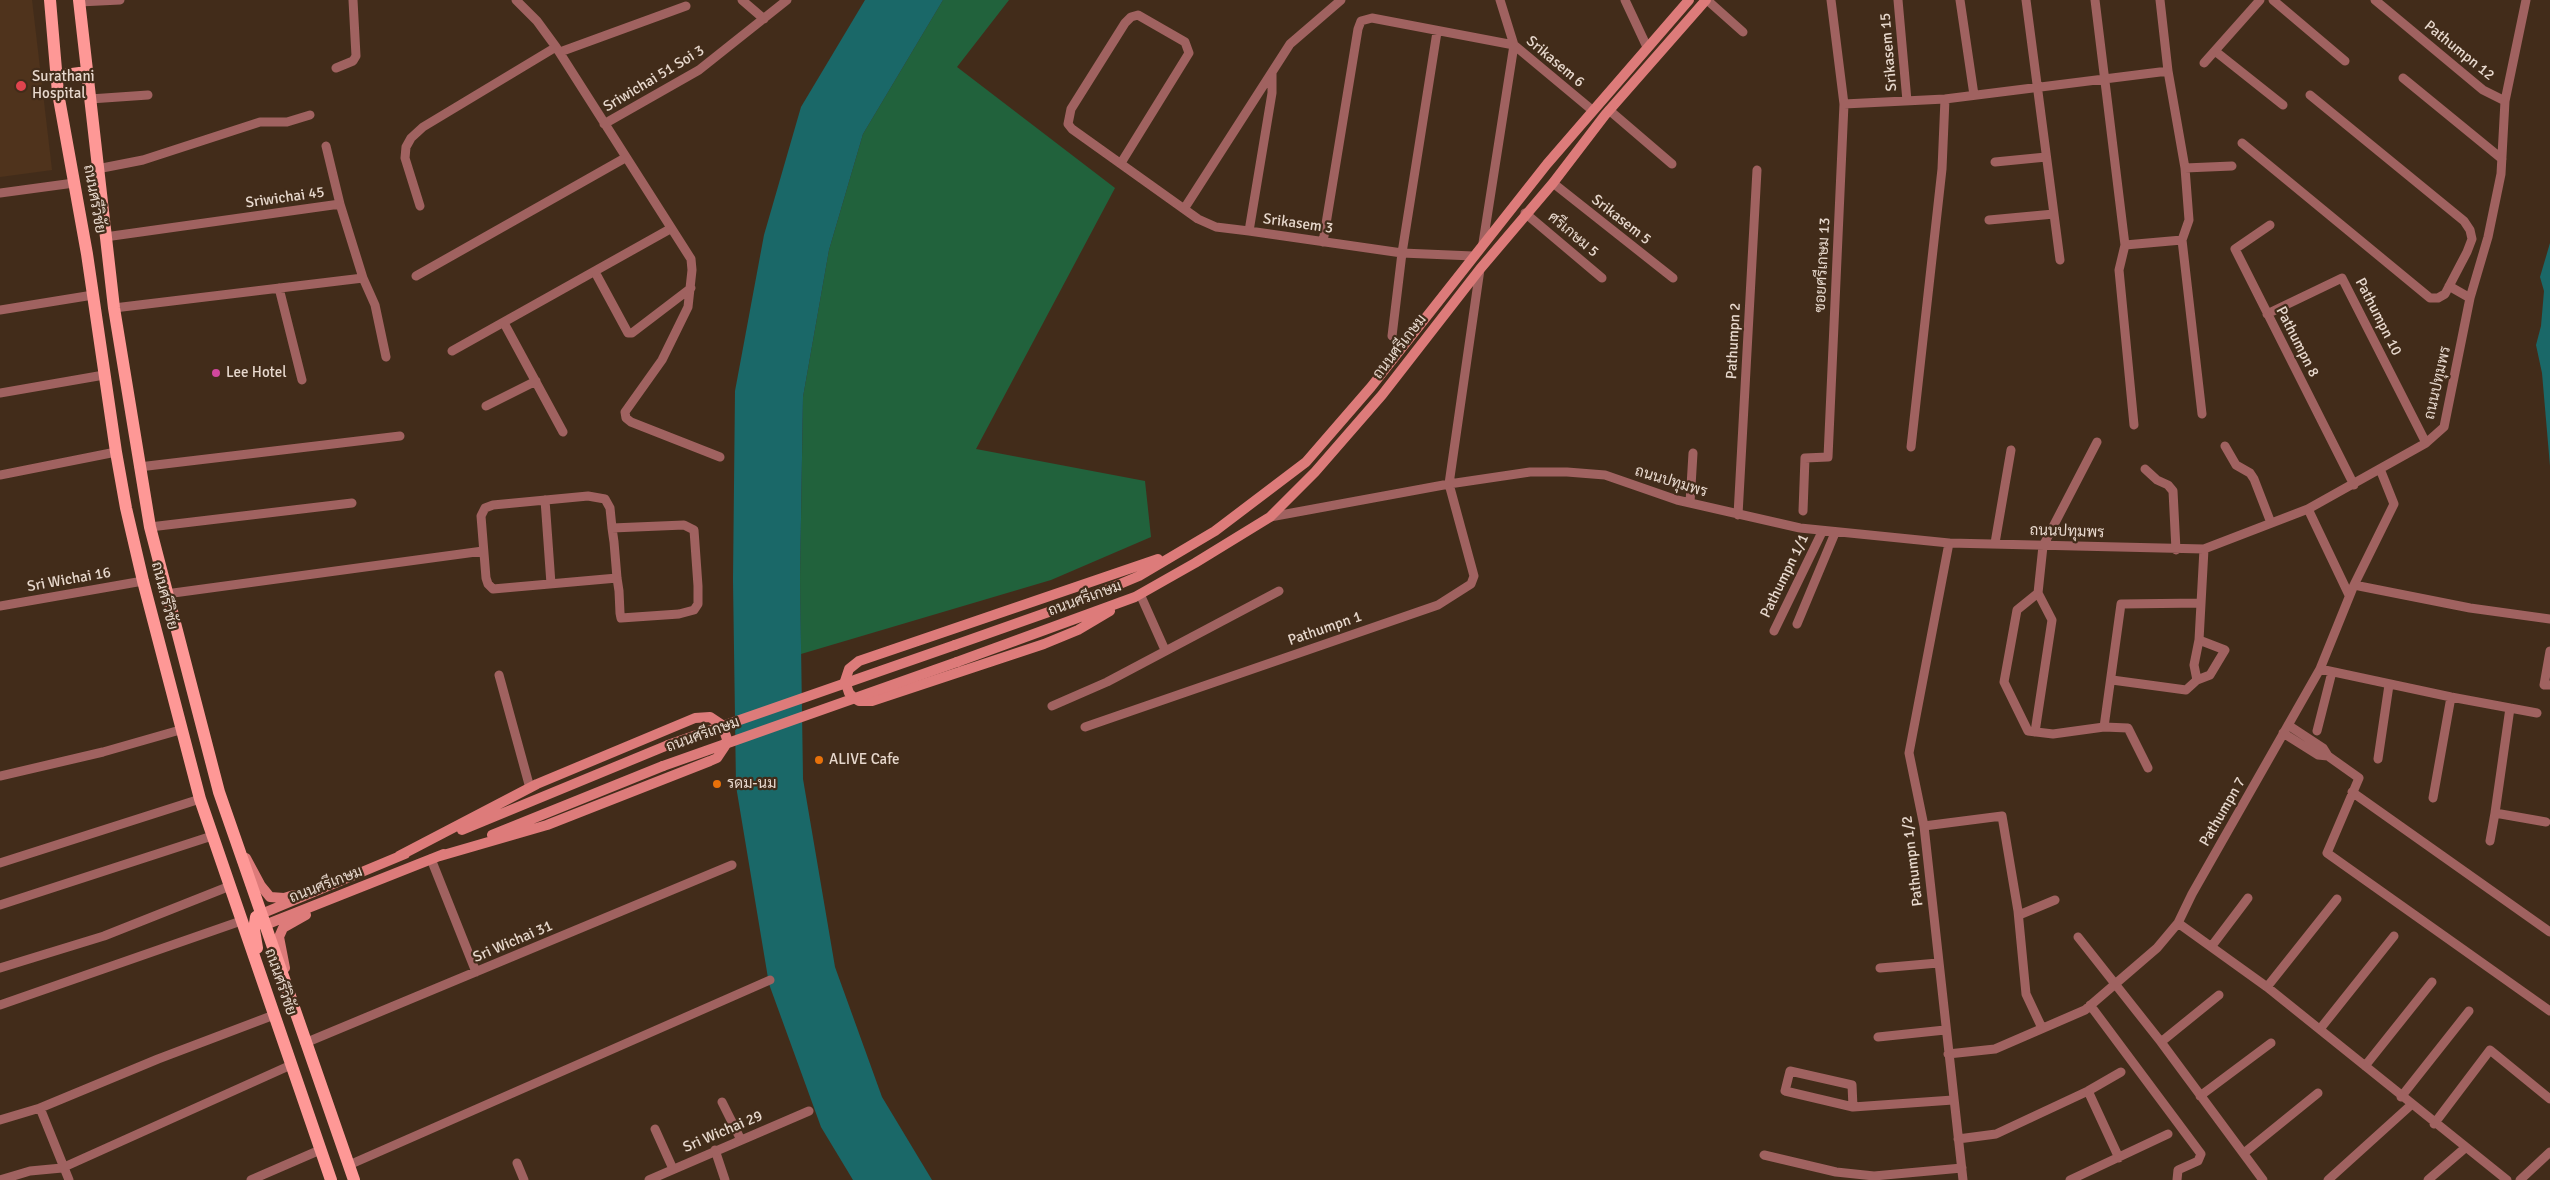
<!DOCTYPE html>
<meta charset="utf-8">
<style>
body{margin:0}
canvas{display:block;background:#422c1a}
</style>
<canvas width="2550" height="1180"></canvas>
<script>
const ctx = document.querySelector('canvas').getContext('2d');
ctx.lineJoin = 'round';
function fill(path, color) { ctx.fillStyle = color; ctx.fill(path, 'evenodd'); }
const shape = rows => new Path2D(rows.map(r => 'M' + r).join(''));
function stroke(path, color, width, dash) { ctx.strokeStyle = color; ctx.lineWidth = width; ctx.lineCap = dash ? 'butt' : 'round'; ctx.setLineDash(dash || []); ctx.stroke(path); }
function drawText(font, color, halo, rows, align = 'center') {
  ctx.font = font + ' Signika,Sarabun,sans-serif'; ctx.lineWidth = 4.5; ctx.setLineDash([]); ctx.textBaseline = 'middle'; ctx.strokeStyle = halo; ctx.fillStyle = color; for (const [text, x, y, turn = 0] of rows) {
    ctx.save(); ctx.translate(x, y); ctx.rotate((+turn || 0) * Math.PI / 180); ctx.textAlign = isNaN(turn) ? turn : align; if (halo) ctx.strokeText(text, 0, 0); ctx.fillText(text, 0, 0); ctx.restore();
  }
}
const built = shape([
 [0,0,32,0,52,170,0,177]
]);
const green = shape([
 [943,0,1009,0,957,67,1115,188,976,449,1145,481,1151,537,1051,580,801,654,800,579,803,397,829,250,863,134]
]);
const water = shape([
 [865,0,943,0,863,134,829,250,803,397,800,579,803,779,835,967,882,1097,932,1180,853,1180,821,1127,769,984,736,786,733,580,735,391,764,235,801,107],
 [2550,243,2550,466,2542,373,2536,345,2541,326,2544,291,2540,277]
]);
const street = shape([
 [516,0,537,21,556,47,691,259,692,270,688,307,662,360,625,412,626,418,631,422,720,457],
 [742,0,764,19],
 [1500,0,1514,45,1592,110],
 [1625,0,1647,47],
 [1707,0,1743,32],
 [1898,0,1907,101],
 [1960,0,1974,95],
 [2026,0,2060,260],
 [2095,0,2125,245,2119,270,2134,425],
 [2160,0,2168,71,2185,168,2189,220,2182,240,2202,414],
 [2273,0,2345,61],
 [2375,0,2483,90,2505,101],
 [79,2,120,0],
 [2215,51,2283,105],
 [560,52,686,6],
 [2204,63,2260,0],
 [336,68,353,61,356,56,353,0],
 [1272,72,1272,93,1249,231,1402,253,1473,256],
 [2403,78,2502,159],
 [90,99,148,95],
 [1844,104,1945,99,2168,71],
 [1609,110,1672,164],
 [604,124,699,70,787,0],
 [2242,143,2430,298,2438,298,2445,294,2467,252,2472,239,2470,230,2464,221,2310,95],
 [326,146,340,204],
 [1995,162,2046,157],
 [1121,163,1189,53,1185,42,1138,15,1131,17,1125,23,1071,109,1068,124,1072,129,1198,219,1216,227,1249,231],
 [2185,168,2232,166],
 [97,169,143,160,260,122,287,122,310,115],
 [1553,183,1673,278],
 [0,193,74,183],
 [420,206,405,158,406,147,411,138,423,127,556,47],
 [1184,209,1290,44,1341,0],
 [1525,213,1602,278],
 [1989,220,2054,214],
 [2270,225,2235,249,2354,485],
 [105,237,340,204,363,278,375,305,386,357],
 [1323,242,1358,29,1361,21,1372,18,1514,45,1483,243],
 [2125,245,2182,240],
 [595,272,628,333,632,333,691,288],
 [416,276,625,158],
 [2449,286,2470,298],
 [279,288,302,380],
 [114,308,363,278],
 [0,310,93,295],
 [2267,314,2342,278,2426,443],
 [504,323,563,432],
 [1392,336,1402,253,1437,32],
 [452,351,670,229],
 [0,393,104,375],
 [486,406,536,381],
 [2225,446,2236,465,2250,473,2254,479,2271,523],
 [1911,447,1942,169,1945,99],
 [139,467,400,436],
 [2145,469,2157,480,2168,485,2173,491,2176,550],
 [0,475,116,452],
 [545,500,551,584],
 [1690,503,1693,453],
 [2308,509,2349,595],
 [1803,511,1805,458,1828,457,1844,104,1831,0],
 [1738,515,1757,170],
 [1270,517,1449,484,1530,472,1567,472,1605,475,1677,500,1800,528,1949,543,2204,549,2308,509,2426,443,2444,427,2470,298,2488,237,2501,174,2505,101,2526,0],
 [150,527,352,503],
 [612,528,684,525,694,530,698,586,698,604,694,610,679,614,621,618,620,613,619,591,617,578,614,542,612,528,610,508,605,499,588,496,493,505,485,508,481,516,486,578,488,584,493,589,617,578],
 [1949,543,1909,753,1924,826,1963,1180],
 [1995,543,2011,450],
 [2354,585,2470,608,2550,619],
 [2038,593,2017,610,2004,682,2028,731,2053,734,2104,727,2128,728,2148,768],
 [166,594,483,551],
 [1140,594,1165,650],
 [0,606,143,581],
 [1797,624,1835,533],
 [1774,631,1822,532],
 [2550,651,2544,685,2550,685],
 [2320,669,2451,697,2510,708,2495,813,2546,822],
 [499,675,530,788],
 [2112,680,2186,690,2197,680,2210,675,2225,650,2199,640],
 [2197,680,2194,665,2199,640,2204,549],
 [1052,706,1107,682,1279,591],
 [2510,708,2537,713],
 [2288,725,2323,748,2328,756,2359,778,2327,853,2550,1011],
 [1085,727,1438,605,1471,584,1474,576,1449,484,1480,269],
 [2104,727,2121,604,2201,603],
 [2317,731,2332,672],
 [2035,732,2052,620,2038,593,2043,546,2097,442],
 [2283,733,2318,755,2328,756],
 [2378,759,2389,685],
 [0,776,103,752,180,730],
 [2352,792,2550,932],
 [2433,798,2451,697],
 [1924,826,2002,816,2018,911,2026,994,2042,1028],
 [2490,841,2495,813],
 [431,859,476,972],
 [0,863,200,799],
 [0,905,212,836],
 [2019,915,2055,900],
 [2178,923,2267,987,2507,1180],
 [2078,937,2161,1042,2263,1180],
 [2211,947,2248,898],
 [0,968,104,936,230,886],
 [1880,968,1938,963],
 [2267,987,2337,899],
 [0,1005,241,921],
 [2090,1005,2201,1154,2198,1161,2178,1170,2177,1180],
 [2320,1029,2394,936],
 [1878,1037,1945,1030],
 [2161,1042,2219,995],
 [305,1043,732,865],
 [1948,1054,1995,1049,2085,1010,2157,948,2178,923,2192,894,2320,669,2354,585,2394,504,2380,469],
 [2365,1066,2432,982],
 [2088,1091,2119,1158],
 [2200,1096,2271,1043],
 [2401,1097,2469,1011],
 [722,1102,741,1140],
 [1853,1107,1852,1085,1790,1071,1785,1091,1853,1107,1953,1100],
 [40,1108,158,1059,274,1015],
 [0,1120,40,1108,69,1180],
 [2434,1124,2490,1050,2550,1099],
 [655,1129,673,1169],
 [1958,1139,1996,1134,2088,1091,2121,1072],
 [715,1150,725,1180],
 [2244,1153,2318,1093],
 [1764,1155,1836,1172,1874,1176,1962,1168],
 [517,1163,524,1180],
 [349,1165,770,980],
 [0,1180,30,1171,62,1168,291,1065],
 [251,1180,320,1150],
 [649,1180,809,1111],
 [2070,1180,2168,1134],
 [2328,1180,2411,1105],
 [2428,1180,2465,1148],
 [2520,1180,2550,1152]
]);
const secondary = shape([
 [1110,611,1078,630,1044,644,872,701,859,701,854,698,849,693,845,681,849,669,859,661,1158,559],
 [955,645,1077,602,1139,576,1215,531,1306,462,1371,387,1547,164,1689,0],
 [957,662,1135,597,1195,563,1270,517,1315,472,1382,395,1480,269,1553,183,1605,115,1706,0],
 [462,830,668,745],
 [492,835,663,766],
 [399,856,537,784,695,718,710,717,722,725,727,739,725,746,717,758,710,761,547,825,440,856],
 [246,858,261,886,270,897,284,898,294,895],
 [261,914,405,854],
 [265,925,444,854],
 [285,968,279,937,283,928,306,915]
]);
const primary = shape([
 [50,0,58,93,87,254,116,452,126,508,143,581,200,799,331,1180],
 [79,0,114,308,150,527,219,792,354,1180],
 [57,76,87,72],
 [257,948,254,930,256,917,261,914]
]);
const secondaryBridge = shape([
 [668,745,955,645],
 [663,766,957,662]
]);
const markers = [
 [21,86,6,"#e0444e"],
 [216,373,5,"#d1479c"],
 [819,760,5,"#e8710a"],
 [717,784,5,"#e8710a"]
];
const streetNames = [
 ["Pathumpn 12",2459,51,39],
 ["Srikasem 15",1889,52,-95],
 ["Srikasem 6",1555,62,40],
 ["Sriwichai 51 Soi 3",654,79,-31],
 ["Sriwichai 45",285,198,-8],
 ["ถนนศรีวิชัย",94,199,80],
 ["Srikasem 5",1621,220,38],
 ["Srikasem 3",1298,224,8],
 ["ศรีเกษม 5",1573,235,40],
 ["ซอยศรีเกษม 13",1823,265,-87],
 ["Pathumpn 10",2378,317,63],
 ["Pathumpn 2",1734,341,-87],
 ["Pathumpn 8",2297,342,63],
 ["ถนนศรีเกษม",1400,347,-52],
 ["ถนนปทุมพร",2438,383,-77],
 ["ถนนปทุมพร",1671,482,17],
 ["ถนนปทุมพร",2067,532,2],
 ["Pathumpn 1/1",1785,576,-64],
 ["Sri Wichai 16",69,580,-10],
 ["ถนนศรีวิชัย",164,596,76],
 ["ถนนศรีเกษม",1085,599,-20],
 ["Pathumpn 1",1325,629,-19],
 ["ถนนศรีเกษม",703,735,-20],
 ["Pathumpn 7",2223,812,-60],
 ["Pathumpn 1/2",1913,861,-97],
 ["ถนนศรีเกษม",326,885,-21],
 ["Sri Wichai 31",513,942,-23],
 ["ถนนศรีวิชัย",280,982,71],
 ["Sri Wichai 29",723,1132,-23]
];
const poiNames = [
 ["Surathani",32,77],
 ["Hospital",32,94],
 ["Lee Hotel",226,373],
 ["ALIVE Cafe",829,760],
 ["รดม-นม",727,784]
];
fill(built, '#4f331c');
fill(green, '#21623c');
fill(water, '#1a6868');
stroke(street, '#a06260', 9);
stroke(secondary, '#dd7b7a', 10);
stroke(primary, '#fe9896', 12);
stroke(secondaryBridge, '#dd7b7a', 10);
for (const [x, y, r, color] of markers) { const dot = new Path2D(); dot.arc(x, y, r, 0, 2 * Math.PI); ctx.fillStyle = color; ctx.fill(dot); stroke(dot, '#422c1a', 2); }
drawText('15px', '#e7d8cd', '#422c1a', streetNames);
drawText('15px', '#e7d8cd', '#422c1a', poiNames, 'left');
</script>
